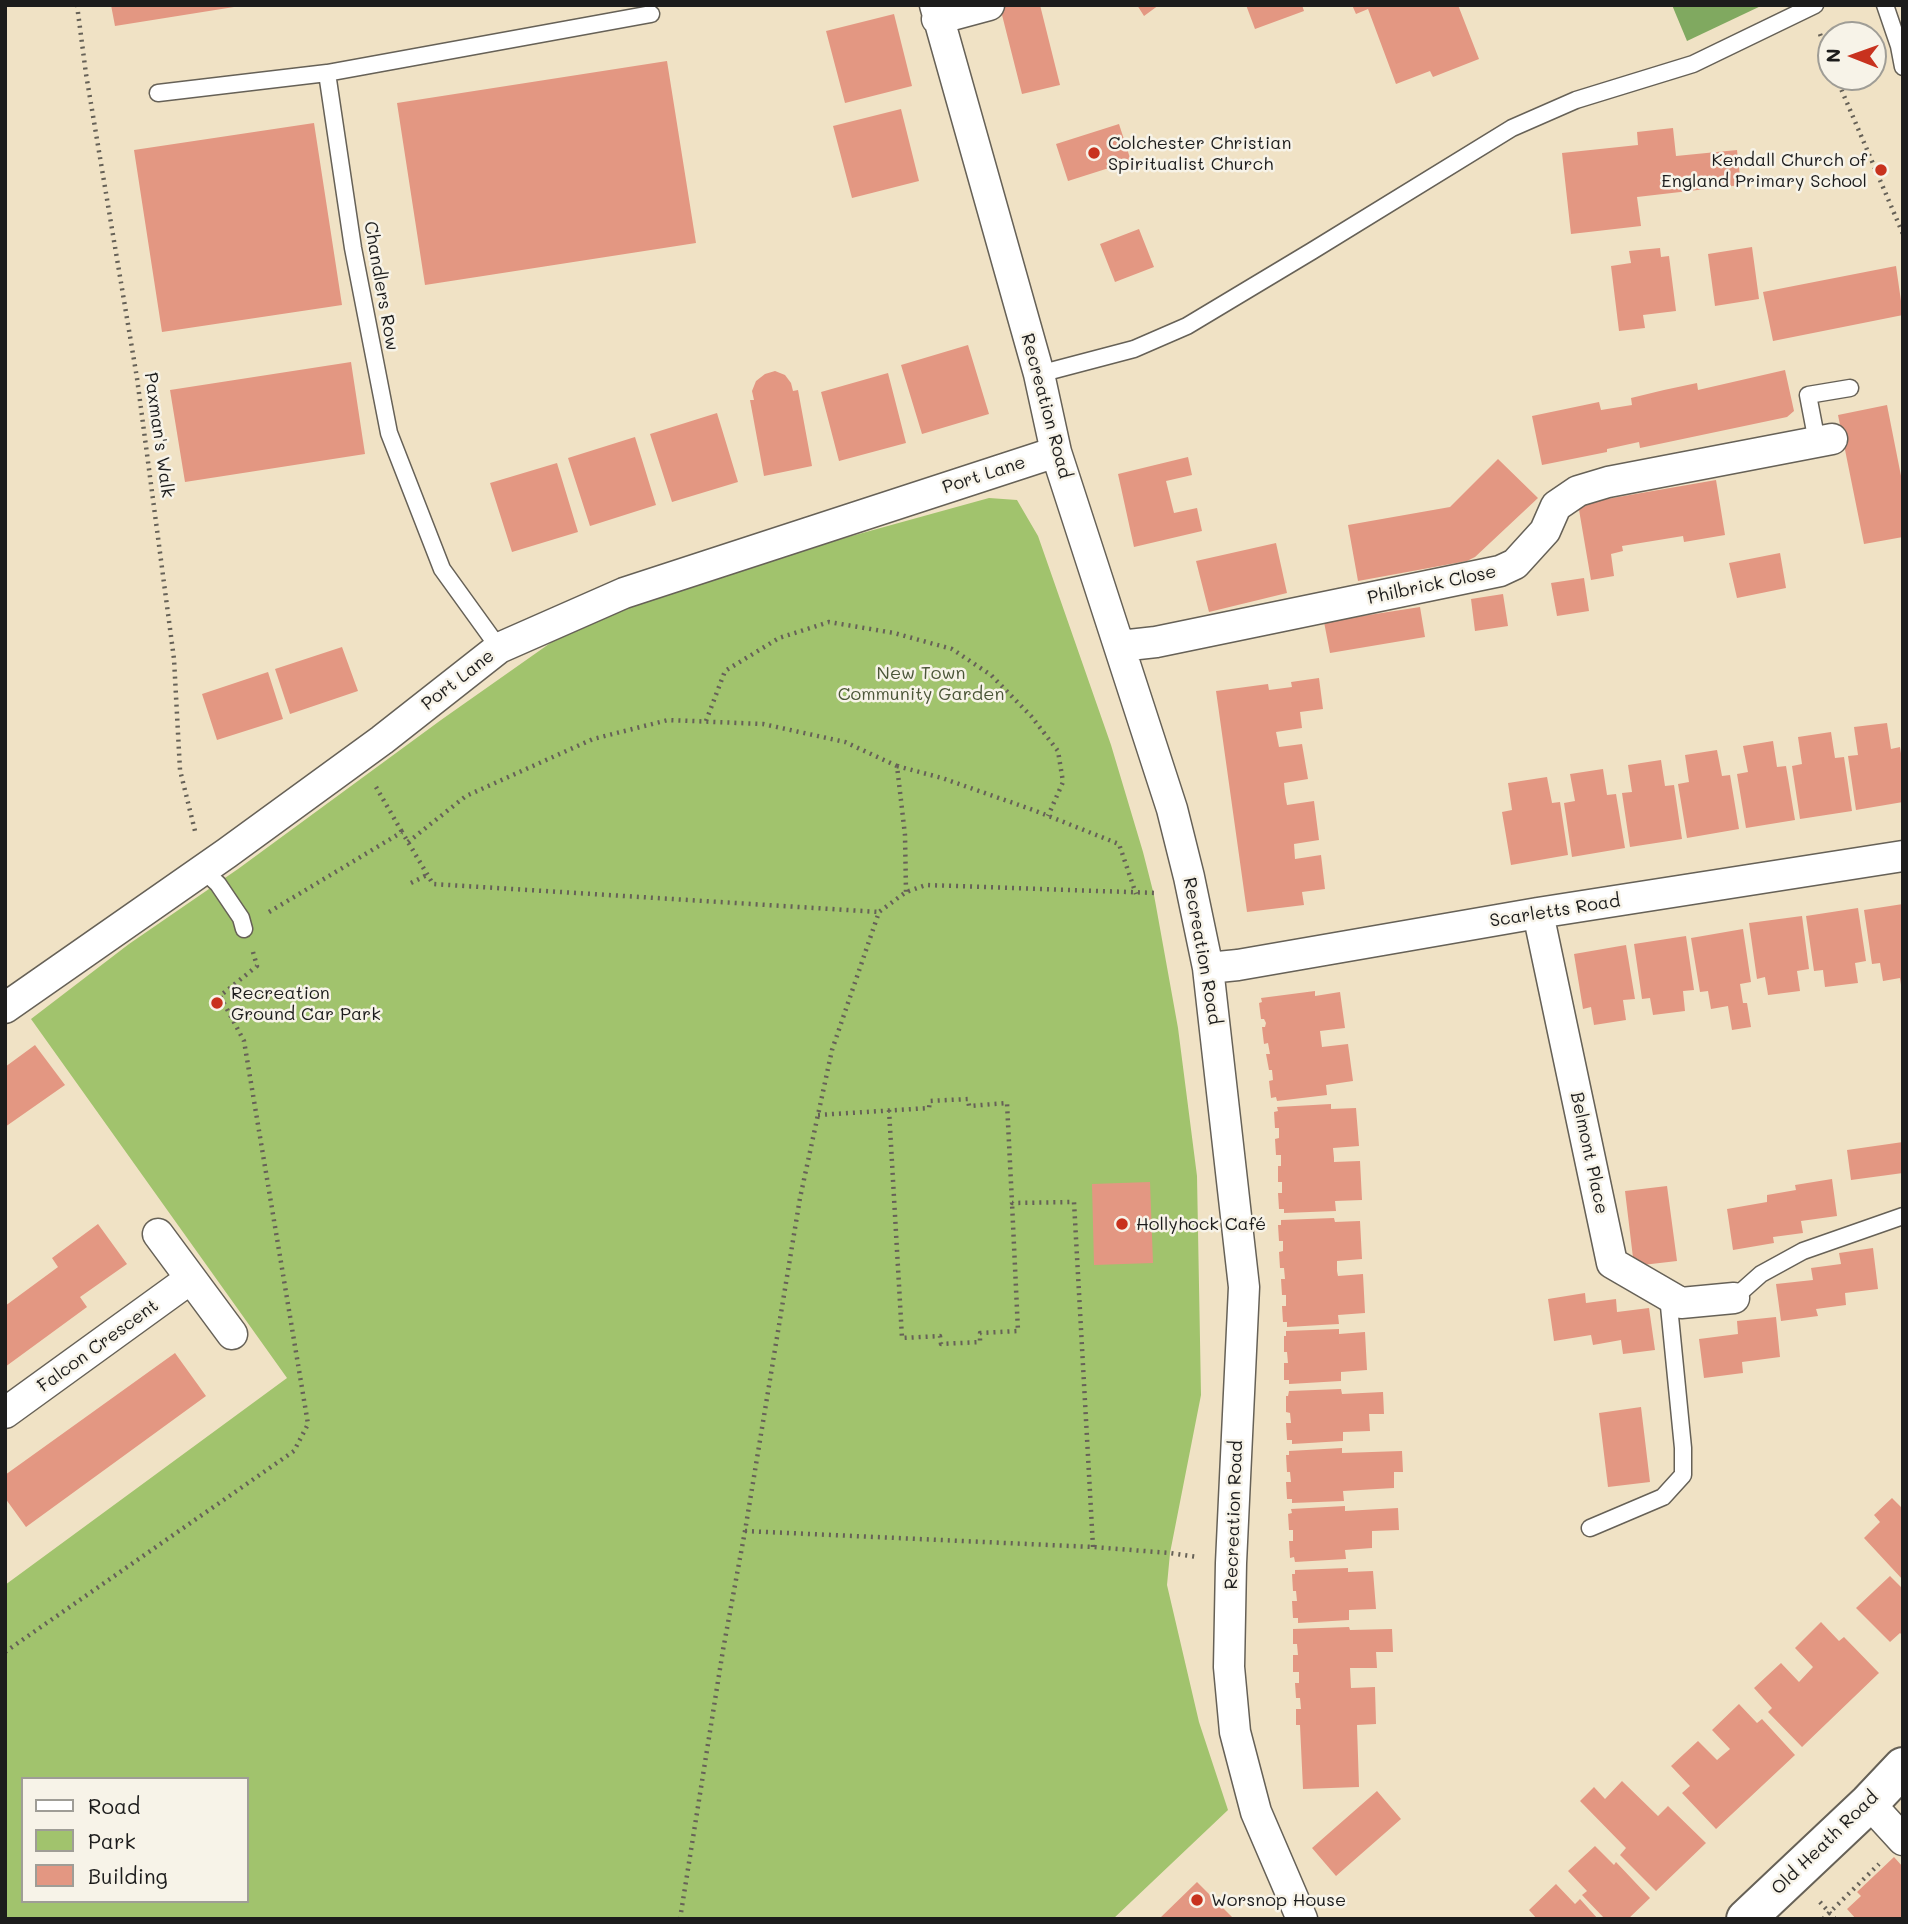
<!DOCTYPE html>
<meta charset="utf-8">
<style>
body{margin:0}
#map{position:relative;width:1908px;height:1924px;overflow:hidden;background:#f0e2c5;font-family:Mali,sans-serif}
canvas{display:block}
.frame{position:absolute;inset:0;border:7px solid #1c1c1c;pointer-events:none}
.legend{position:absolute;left:21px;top:1777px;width:228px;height:126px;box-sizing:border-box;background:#f7f3e8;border:2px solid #9f9d96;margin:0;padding:9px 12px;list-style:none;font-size:21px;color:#1c1c1c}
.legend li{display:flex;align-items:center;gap:14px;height:35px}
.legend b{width:35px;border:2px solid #9f9d96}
.north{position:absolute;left:1817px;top:21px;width:70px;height:70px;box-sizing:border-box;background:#f7f3e8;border:2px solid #9f9d96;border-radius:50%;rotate:271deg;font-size:19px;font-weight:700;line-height:28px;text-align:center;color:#1c1c1c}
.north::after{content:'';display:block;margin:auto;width:24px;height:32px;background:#c8321e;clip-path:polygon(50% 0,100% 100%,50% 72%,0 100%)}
</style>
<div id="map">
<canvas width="1908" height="1924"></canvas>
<div class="frame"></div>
<ul class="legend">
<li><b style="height:9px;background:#fff"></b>Road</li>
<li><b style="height:19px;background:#a1c36d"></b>Park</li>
<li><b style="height:19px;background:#e39782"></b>Building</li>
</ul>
<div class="north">N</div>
</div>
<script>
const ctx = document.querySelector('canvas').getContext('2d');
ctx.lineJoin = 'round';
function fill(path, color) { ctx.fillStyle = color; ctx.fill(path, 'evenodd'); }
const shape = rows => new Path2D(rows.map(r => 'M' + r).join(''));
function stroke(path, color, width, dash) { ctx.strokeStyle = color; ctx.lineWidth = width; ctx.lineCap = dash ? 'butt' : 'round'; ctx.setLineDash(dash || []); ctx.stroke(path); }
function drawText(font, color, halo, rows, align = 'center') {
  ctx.font = font + ' Mali,sans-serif'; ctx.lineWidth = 5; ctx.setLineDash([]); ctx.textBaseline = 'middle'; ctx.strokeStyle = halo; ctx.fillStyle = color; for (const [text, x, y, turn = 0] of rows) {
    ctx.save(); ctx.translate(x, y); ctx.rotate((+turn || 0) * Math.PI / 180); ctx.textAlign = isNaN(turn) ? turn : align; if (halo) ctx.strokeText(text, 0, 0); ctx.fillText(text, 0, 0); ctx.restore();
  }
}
const green = shape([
 [989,498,1017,500,1038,536,1111,745,1143,852,1154,895,1178,1028,1197,1176,1201,1395,1170,1553,1167,1585,1199,1722,1228,1810,1113,1919,5,1919,5,1585,287,1378,31,1019,129,944,238,869,441,720,566,632,696,579],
 [23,1779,247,1779,247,1901,23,1901]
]);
const forest = shape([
 [1672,5,1763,5,1687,41]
]);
const building = shape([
 [111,5,234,5,234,7,115,26],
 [1008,5,1040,5,1060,85,1022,94,1000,7],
 [1137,5,1159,5,1144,16],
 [1246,5,1302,5,1304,11,1255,29],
 [1352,5,1458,5,1479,59,1433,77,1430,71,1396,84,1368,9,1356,14],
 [894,14,912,86,845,103,826,31],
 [667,61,696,243,425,285,397,103],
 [901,109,919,181,852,198,833,126],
 [314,123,342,305,162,332,134,150],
 [1119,124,1131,161,1068,181,1056,144],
 [1673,128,1676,156,1737,150,1741,185,1637,197,1641,226,1571,234,1562,153,1638,145,1637,132],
 [1139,229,1154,267,1115,282,1100,244],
 [1752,247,1759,299,1715,306,1708,254],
 [1660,248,1661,257,1669,256,1676,311,1643,315,1645,328,1619,331,1611,266,1631,263,1629,251],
 [1896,266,1903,315,1773,341,1763,292],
 [968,345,989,414,922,434,901,365],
 [351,362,365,454,185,482,170,390],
 [1785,370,1794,411,1787,417,1640,448,1639,442,1607,449,1607,452,1542,465,1532,416,1599,402,1601,410,1632,405,1631,398,1664,390,1697,383,1698,390],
 [775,371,785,375,791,383,793,391,798,390,812,466,764,476,750,400,754,400,752,391,756,381,765,374],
 [888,373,906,443,839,461,821,392],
 [1887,405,1903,486,1903,537,1864,544,1838,415],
 [717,413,738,482,672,502,650,434],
 [635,437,656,505,590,526,568,458],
 [1188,457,1192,475,1166,481,1174,513,1197,508,1202,531,1134,547,1118,474],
 [1498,459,1538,498,1475,557,1467,561,1358,581,1348,525,1450,507],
 [557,463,578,532,512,552,490,483],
 [1716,480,1725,535,1684,542,1683,536,1622,546,1623,551,1611,554,1614,576,1591,580,1578,504],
 [1276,543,1287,593,1209,612,1196,561],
 [1780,553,1786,588,1737,598,1729,563],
 [1584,578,1589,611,1557,616,1551,583],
 [1503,594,1508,626,1475,631,1471,599],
 [1420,607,1425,637,1330,653,1324,622],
 [342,647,358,691,290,714,275,669],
 [268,672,283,719,217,740,202,694],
 [1319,678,1323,709,1300,712,1302,728,1276,732,1279,747,1302,744,1308,779,1284,783,1285,794,1287,805,1314,801,1319,840,1294,844,1295,859,1321,855,1325,889,1302,892,1304,905,1247,912,1216,691,1268,684,1269,690,1292,687,1291,682],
 [1887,723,1891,749,1900,747,1903,766,1903,802,1856,810,1848,756,1858,755,1854,727],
 [1831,732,1835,758,1844,757,1852,811,1800,819,1792,766,1802,764,1798,737],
 [1773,741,1777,767,1786,766,1795,820,1746,828,1737,774,1748,772,1743,746],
 [1717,750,1722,776,1730,775,1739,829,1687,838,1678,784,1689,782,1685,755],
 [1661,760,1665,786,1674,785,1682,839,1630,847,1622,793,1632,792,1628,765],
 [1603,769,1607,795,1616,794,1625,848,1572,857,1564,803,1575,801,1570,774],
 [1547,777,1552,803,1560,802,1568,855,1511,865,1502,812,1512,810,1508,783],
 [1903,904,1903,985,1901,985,1900,978,1883,981,1880,963,1872,964,1864,910],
 [1858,908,1866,961,1855,963,1858,983,1825,987,1823,970,1814,971,1806,916],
 [1802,916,1809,969,1797,971,1800,991,1768,995,1765,977,1757,979,1749,923],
 [1743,929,1751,982,1740,984,1743,1003,1747,1003,1751,1027,1732,1030,1728,1006,1711,1009,1708,991,1700,992,1691,938],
 [1686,936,1694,990,1683,991,1685,1011,1653,1015,1650,998,1642,999,1634,944],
 [1626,945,1635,999,1623,1000,1626,1020,1594,1025,1591,1007,1583,1009,1574,954],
 [1315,991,1315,996,1340,992,1345,1028,1320,1031,1322,1047,1348,1044,1353,1081,1326,1085,1327,1095,1277,1101,1276,1097,1271,1098,1269,1081,1273,1080,1272,1070,1269,1070,1266,1054,1270,1054,1268,1043,1264,1044,1262,1027,1265,1027,1266,1023,1264,1019,1261,1019,1259,1003,1262,1002,1261,998],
 [35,1045,65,1085,5,1127,5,1067],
 [1331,1104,1331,1109,1356,1108,1359,1146,1333,1148,1334,1158,1334,1162,1360,1161,1362,1200,1335,1201,1336,1211,1284,1213,1284,1209,1279,1209,1278,1193,1282,1193,1282,1182,1278,1182,1278,1166,1281,1166,1281,1155,1276,1155,1275,1139,1279,1138,1279,1128,1275,1128,1274,1112,1278,1111,1277,1107],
 [1903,1142,1903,1173,1851,1180,1847,1150],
 [1832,1179,1837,1216,1801,1221,1803,1233,1773,1237,1774,1243,1733,1250,1727,1209,1767,1202,1767,1195,1796,1190,1795,1185],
 [1150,1182,1153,1263,1094,1265,1092,1184],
 [1667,1186,1677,1261,1634,1266,1625,1191],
 [1334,1218,1335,1222,1360,1221,1362,1259,1337,1261,1337,1271,1338,1276,1363,1274,1365,1313,1338,1315,1339,1324,1287,1327,1287,1322,1283,1322,1282,1306,1286,1306,1286,1295,1282,1295,1281,1279,1285,1279,1284,1268,1280,1268,1279,1252,1283,1251,1283,1241,1279,1241,1278,1225,1281,1225,1281,1220],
 [98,1224,127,1264,80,1297,87,1307,5,1367,5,1306,58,1267,52,1258],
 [1873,1248,1878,1289,1845,1293,1846,1305,1816,1309,1818,1316,1781,1321,1776,1284,1813,1280,1811,1268,1841,1264,1839,1253],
 [1585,1293,1586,1303,1616,1299,1617,1312,1649,1308,1655,1350,1623,1354,1621,1340,1593,1345,1591,1335,1554,1341,1548,1299],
 [1776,1317,1780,1357,1742,1362,1743,1373,1704,1378,1699,1339,1738,1334,1737,1321],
 [1339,1329,1339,1334,1365,1332,1367,1370,1341,1372,1341,1381,1289,1384,1289,1380,1284,1380,1284,1363,1288,1363,1287,1352,1284,1352,1284,1336,1286,1336,1286,1331],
 [175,1353,206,1396,26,1527,5,1498,5,1475],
 [1341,1389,1342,1394,1383,1392,1384,1414,1369,1414,1370,1431,1343,1432,1343,1441,1292,1444,1292,1440,1287,1440,1286,1423,1291,1423,1290,1413,1286,1412,1286,1396,1288,1396,1289,1391],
 [1641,1407,1650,1482,1608,1487,1599,1413],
 [1342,1448,1342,1453,1402,1451,1403,1472,1394,1472,1394,1488,1343,1491,1344,1501,1292,1503,1292,1499,1287,1499,1286,1482,1291,1482,1290,1472,1287,1472,1286,1455,1289,1455,1289,1451],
 [1892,1498,1903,1509,1903,1580,1864,1538,1880,1522,1874,1515],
 [1345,1506,1345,1511,1398,1508,1399,1530,1372,1531,1372,1548,1345,1550,1346,1559,1295,1562,1294,1557,1290,1558,1289,1541,1293,1541,1293,1530,1289,1530,1288,1514,1292,1513,1291,1509],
 [1348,1568,1348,1572,1373,1571,1376,1609,1349,1610,1349,1620,1298,1623,1298,1618,1293,1618,1292,1601,1297,1601,1296,1591,1293,1591,1292,1574,1295,1574,1295,1570],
 [1890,1576,1903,1589,1903,1636,1900,1633,1890,1642,1856,1608],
 [1821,1622,1839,1641,1844,1637,1879,1673,1802,1747,1768,1712,1772,1708,1754,1688,1781,1663,1799,1682,1813,1667,1795,1648],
 [1349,1627,1350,1630,1392,1629,1393,1652,1376,1652,1377,1668,1350,1668,1351,1688,1375,1687,1376,1724,1357,1725,1359,1787,1303,1789,1300,1725,1296,1725,1296,1709,1301,1709,1300,1698,1296,1698,1295,1683,1299,1683,1299,1672,1293,1672,1293,1655,1298,1655,1297,1644,1293,1644,1293,1629],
 [1739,1704,1757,1723,1762,1719,1795,1755,1716,1829,1682,1793,1690,1786,1671,1766,1698,1741,1717,1760,1730,1749,1712,1730],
 [1622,1781,1658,1816,1668,1806,1706,1843,1656,1891,1620,1855,1626,1848,1580,1801,1594,1787,1605,1799],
 [1377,1791,1401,1819,1336,1876,1312,1848],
 [1595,1846,1614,1865,1616,1862,1650,1898,1628,1919,1605,1919,1582,1895,1587,1891,1568,1871],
 [1894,1857,1903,1867,1903,1919,1856,1919,1847,1909,1861,1896,1857,1892],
 [1197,1882,1234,1919,1159,1919],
 [1556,1884,1575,1904,1580,1899,1598,1919,1537,1919,1529,1910]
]);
const path = shape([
 [77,5,86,74,137,378,174,659,180,770,196,835],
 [1820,34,1831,63],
 [1836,77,1903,234],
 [706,721,725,671,779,638,829,622,894,633,952,649,991,675,1031,716,1058,751,1063,782,1048,816],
 [897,766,942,778,1036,811,1119,844,1136,894],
 [376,787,402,832],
 [408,842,466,796,593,739,668,720,763,724,845,742,897,766,905,835,906,892],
 [411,883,427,875],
 [269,912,402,832,433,884,879,912],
 [889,1110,902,1338,940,1336,941,1344,980,1342,980,1333,1018,1331,1012,1203],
 [818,1115,929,1108,930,1101,968,1099,969,1106,1007,1103,1012,1203,1074,1202,1093,1547],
 [745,1531,1093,1547,1170,1553,1198,1557],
 [5,1652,294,1451,308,1424,244,1041,220,996,257,966,253,952],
 [1820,1902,1835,1919],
 [680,1919,723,1650,745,1531,800,1198,832,1050,879,912,906,892,926,885,1157,893],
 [1823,1919,1879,1864]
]);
const service = shape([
 [1885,5,1899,46,1903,67],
 [327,73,651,14],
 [158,93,327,73,353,248,389,433,442,569,499,648],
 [1039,374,1134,349,1187,326,1312,251,1512,128,1576,100,1693,64,1815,5],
 [1817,442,1808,395,1850,388],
 [203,870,218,884,241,918,244,929],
 [1734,1298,1761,1274,1803,1251,1903,1216],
 [1590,1528,1663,1497,1683,1475,1683,1448,1668,1296]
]);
const minor = shape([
 [935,5,1039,374,1056,452,1172,809,1189,877,1208,968,1244,1287,1231,1563,1229,1667,1235,1732,1256,1812,1302,1919],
 [937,19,989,5],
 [1120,646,1156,642,1500,571,1515,564,1545,531,1556,506,1578,491,1608,482,1832,439],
 [1538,913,1612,1263,1681,1303,1734,1298],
 [1208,968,1238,965,1538,913,1903,856],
 [5,1008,227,853,382,740,499,648,624,593,1056,452],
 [158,1234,232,1334],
 [5,1413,190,1279],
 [1869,1803,1903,1840]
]);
const tertiary = shape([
 [1746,1919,1869,1803,1903,1767]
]);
const markers = [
 [1094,153,7,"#c8321e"],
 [1881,170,7,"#c8321e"],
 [217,1003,7,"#c8321e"],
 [1122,1224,7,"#c8321e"],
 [1197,1900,7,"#c8321e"]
];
const poiNames = [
 ["Colchester Christian",1108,143],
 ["Spiritualist Church",1108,164],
 ["Kendall Church of",1867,160,"right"],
 ["England Primary School",1867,181,"right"],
 ["Recreation",231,993],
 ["Ground Car Park",231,1014],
 ["Hollyhock Café",1136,1224],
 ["Worsnop House",1211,1900]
];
const streetNames = [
 ["Chandlers Row",381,286,80],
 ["Recreation Road",1046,406,75],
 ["Paxman's Walk",159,435,82],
 ["Port Lane",984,475,-18],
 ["Philbrick Close",1432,585,-12],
 ["Port Lane",458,680,-38],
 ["Scarletts Road",1555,911,-9],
 ["Recreation Road",1202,951,80],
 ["Belmont Place",1589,1153,78],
 ["Falcon Crescent",98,1346,-36],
 ["Recreation Road",1234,1515,-88],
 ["Old Heath Road",1825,1843,-44]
];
const parkNames = [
 ["New Town",921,673],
 ["Community Garden",921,694]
];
fill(green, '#a1c36d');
fill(forest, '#80a960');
fill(building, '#e39782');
stroke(service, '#666157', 19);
stroke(minor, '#666157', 33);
stroke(tertiary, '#666157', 42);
stroke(path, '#666157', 4.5, [2, 5]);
stroke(service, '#fff', 16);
stroke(minor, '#fff', 30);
stroke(tertiary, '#fff', 38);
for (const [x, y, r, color] of markers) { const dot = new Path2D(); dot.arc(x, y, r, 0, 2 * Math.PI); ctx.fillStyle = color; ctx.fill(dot); stroke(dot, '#f7f3e8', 2.5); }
drawText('18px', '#1c1c1c', '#f7f3e8', poiNames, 'left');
drawText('18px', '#1c1c1c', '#f7f3e8', streetNames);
drawText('18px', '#4b5638', '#f7f3e8', parkNames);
</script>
